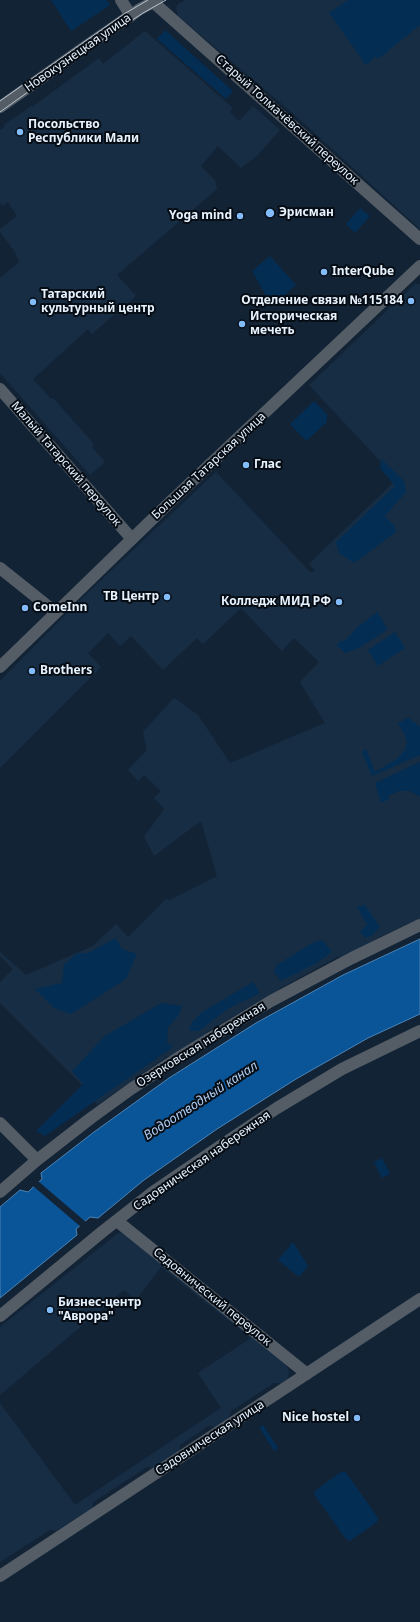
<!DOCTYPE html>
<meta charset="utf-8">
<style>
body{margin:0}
canvas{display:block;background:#122336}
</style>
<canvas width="420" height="1622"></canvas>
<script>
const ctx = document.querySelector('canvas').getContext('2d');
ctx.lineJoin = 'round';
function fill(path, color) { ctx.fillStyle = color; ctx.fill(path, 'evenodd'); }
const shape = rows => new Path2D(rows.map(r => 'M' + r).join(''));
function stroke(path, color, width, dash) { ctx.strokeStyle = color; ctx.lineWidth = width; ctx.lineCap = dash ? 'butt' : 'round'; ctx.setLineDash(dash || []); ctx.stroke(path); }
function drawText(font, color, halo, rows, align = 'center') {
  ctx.font = font + ' "Noto Sans",sans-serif'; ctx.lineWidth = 4; ctx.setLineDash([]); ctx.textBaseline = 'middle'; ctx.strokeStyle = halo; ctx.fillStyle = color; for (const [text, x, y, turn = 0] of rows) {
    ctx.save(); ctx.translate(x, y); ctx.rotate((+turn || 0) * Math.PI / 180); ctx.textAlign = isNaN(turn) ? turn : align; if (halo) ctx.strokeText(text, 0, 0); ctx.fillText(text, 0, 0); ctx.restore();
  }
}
const built = shape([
 [186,0,420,0,420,229,296,116,178,16,176,8,178,4],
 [145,31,233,108,230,112,239,121,253,106,280,130,257,156,241,168,218,146,201,166,215,180,217,189,117,275,136,296,92,334,88,329,33,379,51,399,53,398,94,444,92,447,105,462,90,475,0,373,0,278,19,262,15,252,0,232,0,229,17,216,8,202,3,206,0,202,0,130,5,127,4,125,31,106,32,107,99,58,103,64],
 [415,284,420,284,420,922,417,923,414,921,372,941,370,945,343,959,339,956,279,989,278,993,259,1001,207,1032,206,1036,173,1056,168,1056,97,1105,80,1083,0,1003,0,982,13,969,0,956,0,952,26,975,93,946,116,924,128,937,167,898,168,901,217,876,201,821,154,856,144,837,164,809,154,798,161,791,144,775,138,781,128,770,147,750,143,732,174,698,198,715,230,763,325,723,300,682,319,662,294,638,282,651,241,608,203,644,197,638,163,670,131,636,120,646,108,633,88,653,101,667,0,768,0,681,79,601,216,472,311,573,315,570,309,564,397,479,309,385],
 [123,1232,285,1363,289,1371,288,1378,282,1383,274,1383,231,1411,229,1418,215,1427,208,1426,180,1445,180,1451,153,1468,147,1467,93,1502,92,1508,56,1531,50,1530,0,1562,0,1403,75,1505,221,1408,198,1373,251,1338,161,1267,136,1300,124,1290,0,1395,0,1327,117,1234]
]);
const green = shape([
 [51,0,107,0,110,5,71,31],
 [348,0,420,0,420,25,378,59,376,56,366,65,329,13],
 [165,30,233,91,226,99,157,39],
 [360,208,370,216,355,233,346,224],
 [270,256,296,285,272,306,252,271],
 [314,401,327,414,327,422,306,441,290,424],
 [381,459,404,481,406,492,385,516,395,527,396,532,354,563,339,553,336,542,395,486,380,468],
 [377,612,382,619,387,630,359,648,345,653,337,645,340,641,344,641,351,635,355,629],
 [395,632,405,648,378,666,368,650],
 [408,717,420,727,420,755,372,776,362,752,366,749,375,772,397,759,405,750,407,741,403,731,398,724],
 [420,762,420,797,410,791,399,791,388,796,389,799,381,803,375,783],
 [365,905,380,927,371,936,365,938,360,931,367,925,357,907],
 [116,938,122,949,137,954,126,979,71,1014,54,1008,35,989,62,983,64,965,76,954,88,953],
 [322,940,332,952,315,964,281,981,274,972,277,965,312,943],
 [253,982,260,993,229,1008,199,1031,189,1031,192,1022,202,1012],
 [161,1003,182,1006,178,1016,168,1027,167,1042,173,1047,45,1136,36,1131,83,1084,72,1071,105,1036],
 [382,1158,390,1174,382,1178,374,1162],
 [293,1242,308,1266,299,1277,278,1260],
 [263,1425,278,1448,274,1451,259,1427],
 [341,1472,345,1472,348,1475,378,1518,377,1522,350,1541,345,1538,314,1494,316,1490]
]);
const water = shape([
 [420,939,420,1014,368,1038,296,1079,217,1129,144,1180,98,1218,90,1217,76,1229,77,1235,0,1298,0,1207,20,1190,28,1192,42,1179,41,1173,94,1132,169,1078,256,1023,343,975,420,939]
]);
const pier = shape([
 [38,1181,87,1223,81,1227,33,1186]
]);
const minor = shape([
 [121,0,131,16],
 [153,2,420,239],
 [0,107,85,47,140,9,157,0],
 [0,389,132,539],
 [0,568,55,612],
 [0,667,168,504,420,266],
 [0,1123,37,1160],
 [0,1192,37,1160,91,1118,131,1089,181,1056,271,1001,352,958,420,925],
 [117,1221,307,1374],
 [0,1316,102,1232,153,1192,219,1147,277,1108,342,1069,420,1031],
 [0,1576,420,1299]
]);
const tram = shape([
 [0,101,124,14,148,0],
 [0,112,78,56,143,13,166,0]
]);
const markers = [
 [20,132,4,"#83bcfb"],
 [270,213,5,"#83bcfb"],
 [240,216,4,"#83bcfb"],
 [324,272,4,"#83bcfb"],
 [411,301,4,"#83bcfb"],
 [33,302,4,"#83bcfb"],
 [242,324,4,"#83bcfb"],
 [246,465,4,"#83bcfb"],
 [167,597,4,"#83bcfb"],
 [339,602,4,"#83bcfb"],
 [25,608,4,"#83bcfb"],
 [32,671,4,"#83bcfb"],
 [50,1310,4,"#83bcfb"],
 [357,1418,4,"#83bcfb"]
];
const streetNames = [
 ["Новокузнецкая улица",78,53,-35],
 ["Старый Толмачёвский переулок",287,120,42],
 ["Малый Татарский переулок",66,464,49],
 ["Большая Татарская улица",209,466,-43],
 ["Озерковская набережная",201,1045,-32],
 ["Садовническая набережная",202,1161,-35],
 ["Садовнический переулок",212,1297,39],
 ["Садовническая улица",210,1438,-33]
];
const poiNames = [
 ["Посольство",28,125],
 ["Республики Мали",28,139],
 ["Эрисман",279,213],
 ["Yoga mind",232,216,"right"],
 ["InterQube",332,272],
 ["Татарский",41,295],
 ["культурный центр",41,309],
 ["Отделение связи №115184",403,301,"right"],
 ["Историческая",250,317],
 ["мечеть",250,331],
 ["Глас",254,465],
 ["ТВ Центр",159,597,"right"],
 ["Колледж МИД РФ",331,602,"right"],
 ["ComeInn",33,608],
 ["Brothers",40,671],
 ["Бизнес-центр",58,1303],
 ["\"Аврора\"",58,1317],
 ["Nice hostel",349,1418,"right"]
];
const waterNames = [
 ["Водоотводный канал",201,1101,-33]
];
fill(built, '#162d44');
fill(green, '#032d53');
fill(water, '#0a5597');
stroke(water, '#4c84b6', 1);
fill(pier, '#122336');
stroke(minor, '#545d66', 12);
stroke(tram, '#b7c4d1', 1);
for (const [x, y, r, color] of markers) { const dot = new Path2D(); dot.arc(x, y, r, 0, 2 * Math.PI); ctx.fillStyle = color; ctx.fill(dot); stroke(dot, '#060c14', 1.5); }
drawText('12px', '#e6f2fe', '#060c14', streetNames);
drawText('bold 12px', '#e6f2fe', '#060c14', poiNames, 'left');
drawText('italic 13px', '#acccf1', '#060c14', waterNames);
</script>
